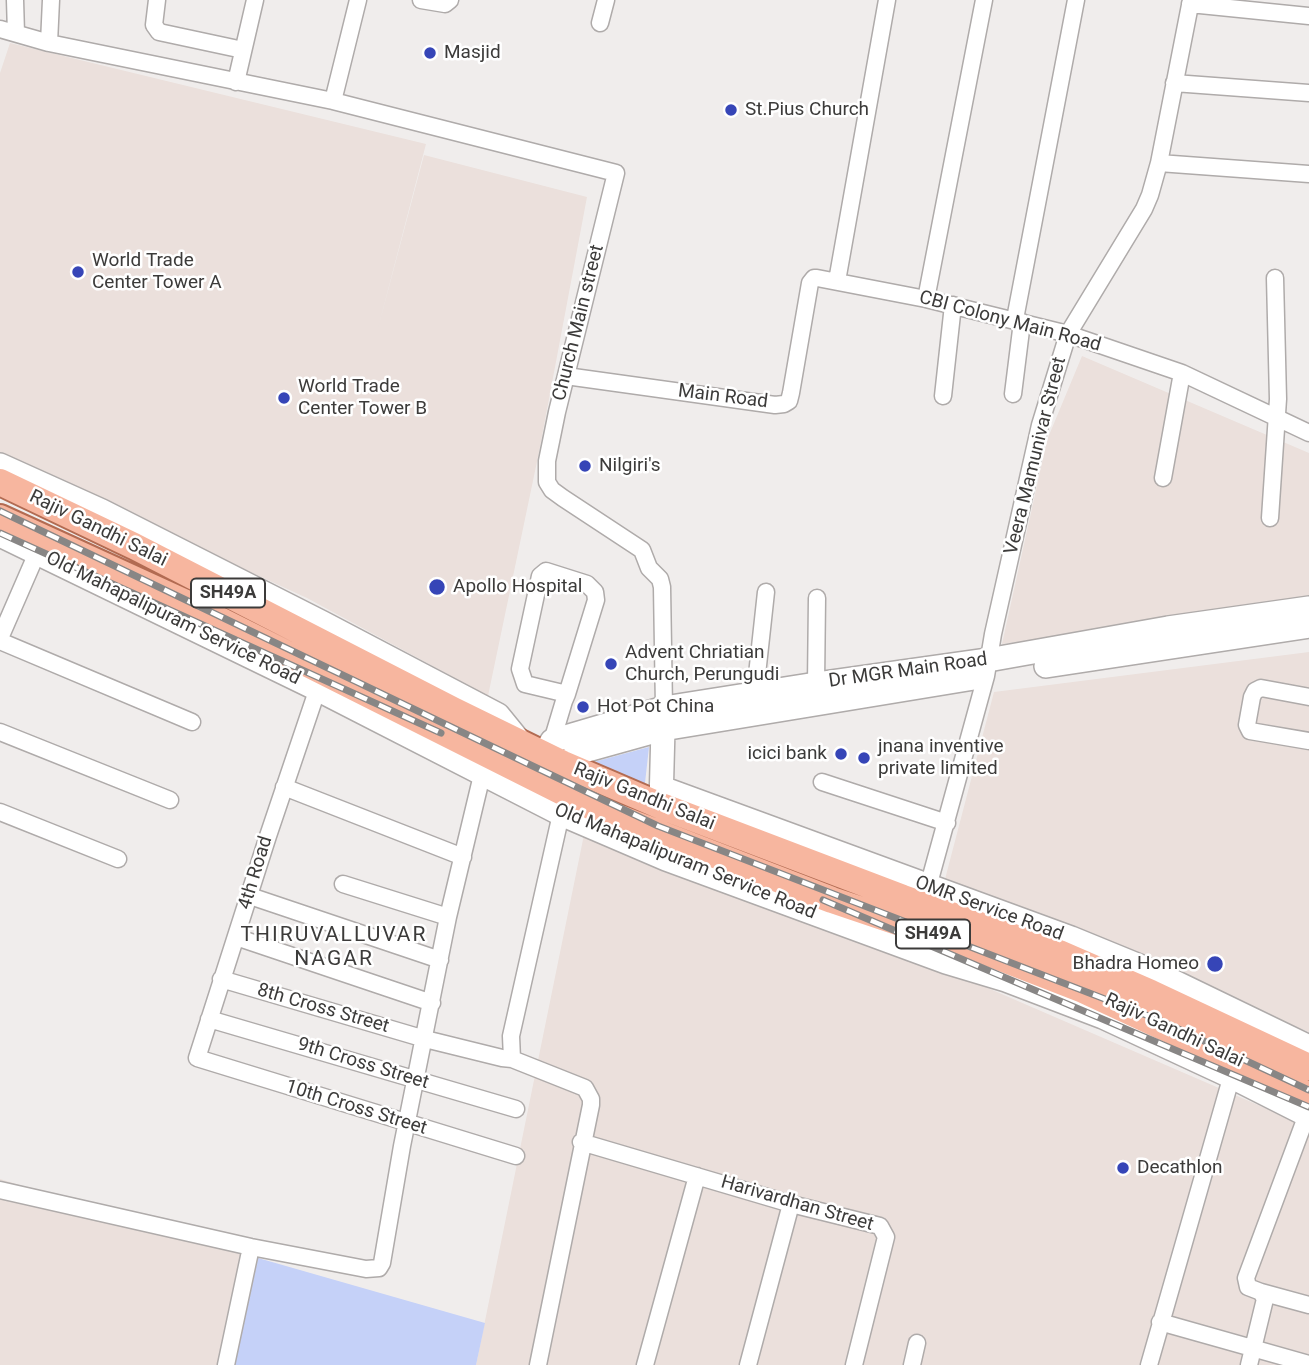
<!DOCTYPE html>
<style>
body{margin:0}
canvas{display:block;background:#f0edec}
</style>
<canvas width="1309" height="1365"></canvas>
<script>
const ctx = document.querySelector('canvas').getContext('2d');
ctx.lineJoin = 'round';
function fill(path, color) { ctx.fillStyle = color; ctx.fill(path, 'evenodd'); }
const shape = rows => new Path2D(rows.map(r => 'M' + r).join(''));
function stroke(path, color, width, dash) { ctx.strokeStyle = color; ctx.lineWidth = width; ctx.lineCap = dash ? 'butt' : 'round'; ctx.setLineDash(dash || []); ctx.stroke(path); }
function drawText(font, color, halo, rows, align = 'center') {
  ctx.font = font + ' Roboto,sans-serif'; ctx.lineWidth = 5; ctx.setLineDash([]); ctx.textBaseline = 'middle'; ctx.strokeStyle = halo; ctx.fillStyle = color; for (const [text, x, y, turn = 0] of rows) {
    ctx.save(); ctx.translate(x, y); ctx.rotate((+turn || 0) * Math.PI / 180); ctx.textAlign = isNaN(turn) ? turn : align; if (halo) ctx.strokeText(text, 0, 0); ctx.fillText(text, 0, 0); ctx.restore();
  }
}
const built = shape([
 [10,43,426,144,377,332,424,155,587,197,539,452,488,696,307,598,0,457,0,73],
 [1082,356,1309,453,1309,603,1002,644,1047,440],
 [1309,652,1309,1032,944,883,994,692],
 [588,815,1309,1127,1309,1365,476,1365],
 [0,1179,258,1258,235,1365,0,1365]
]);
const green = shape([
 [649,747,644,792,590,763],
 [258,1258,485,1323,476,1365,235,1365]
]);
const street = shape([
 [15,0,16,33],
 [157,0,154,25,159,32,243,50],
 [421,0,445,4,450,0],
 [1190,4,1309,16],
 [600,23,606,0],
 [0,29,49,43,333,101,616,173,557,412,547,461,547,482,552,490,563,498,642,550,649,568,660,579,662,587,664,708],
 [49,43,51,0],
 [236,82,255,0],
 [1174,83,1309,93],
 [333,101,358,0],
 [1159,163,1309,174],
 [837,281,887,0],
 [926,299,984,0],
 [1015,319,1076,0],
 [566,376,775,405,784,404,789,401,791,393,810,283,814,278,817,278,926,299,1068,334,1182,373,1309,433],
 [1013,394,1022,322],
 [943,396,953,305],
 [1163,478,1182,373],
 [1270,518,1278,399,1275,278],
 [0,638,37,553],
 [0,641,192,722],
 [320,682,268,836,197,1058,516,1156],
 [816,684,817,598],
 [755,693,766,592],
 [1309,697,1261,688,1255,691,1252,697,1247,725,1250,731,1309,741],
 [0,732,170,800],
 [552,741,564,701,567,694,596,600,595,592,587,584,546,571,540,576,520,669,525,684,567,694],
 [822,782,947,823],
 [284,787,463,857],
 [0,812,118,859],
 [343,884,448,917],
 [928,887,986,676,993,634,1040,425,1068,334,1144,209,1150,195,1159,163,1191,0],
 [250,896,440,960],
 [236,937,432,1003],
 [221,979,425,1039,502,1058,512,1059],
 [209,1019,516,1109],
 [581,1142,791,1204,880,1226,886,1237,854,1365],
 [0,1190,251,1247,366,1269,379,1268,382,1263,402,1146,448,917,482,775],
 [1261,1292,1309,1305],
 [1160,1322,1309,1364],
 [226,1365,251,1247],
 [538,1365,591,1105,591,1099,585,1088,512,1059,511,1036,561,814],
 [645,1365,697,1176],
 [748,1365,791,1204],
 [912,1365,917,1343],
 [1149,1365,1234,1068],
 [1249,1365,1265,1299,1261,1292,1248,1287,1246,1278,1309,1109]
]);
const secondary = shape([
 [0,465,102,511,323,623,498,715,520,742],
 [0,535,317,689,561,814,666,859,946,962,1006,980,1103,1017,1230,1076,1309,1116],
 [1046,666,1309,626],
 [536,769,552,741,664,708,816,684,988,660,1168,628,1309,608],
 [557,775,563,764,584,751,663,729,974,678],
 [662,788,1071,938,1154,972,1309,1047],
 [661,803,663,729]
]);
const primary = shape([
 [0,482,134,546,453,710,563,764,661,806,903,898,1059,953,1151,993,1309,1067],
 [0,518,186,603,596,809,832,900,980,950,1083,990,1309,1095]
]);
const rail = shape([
 [0,511,658,826,1159,1020,1309,1090],
 [0,533,441,733],
 [823,900,1309,1107]
]);
const markers = [
 [430,53,7,"#3645b7"],
 [731,110,7,"#3645b7"],
 [78,272,7,"#3645b7"],
 [284,398,7,"#3645b7"],
 [585,466,7,"#3645b7"],
 [437,587,9,"#3645b7"],
 [611,664,7,"#3645b7"],
 [583,707,7,"#3645b7"],
 [841,754,7,"#3645b7"],
 [864,758,7,"#3645b7"],
 [1215,964,9,"#3645b7"],
 [1123,1168,7,"#3645b7"]
];
const shields = [
 [228,593,74],
 [933,934,74]
];
const shieldNames = [
 ["SH49A",228,593],
 ["SH49A",933,934]
];
const poiNames = [
 ["Masjid",444,53],
 ["St.Pius Church",745,110],
 ["World Trade",92,261],
 ["Center Tower A",92,283],
 ["World Trade",298,387],
 ["Center Tower B",298,409],
 ["Nilgiri's",599,466],
 ["Apollo Hospital",453,587],
 ["Advent Chriatian",625,653],
 ["Church, Perungudi",625,675],
 ["Hot Pot China",597,707],
 ["jnana inventive",878,747],
 ["private limited",878,769],
 ["icici bank",827,754,"right"],
 ["Bhadra Homeo",1199,964,"right"],
 ["Decathlon",1137,1168]
];
const streetNames = [
 ["CBI Colony Main Road",1010,322,15],
 ["Church Main street",579,323,-76],
 ["Main Road",723,397,7],
 ["Veera Mamunivar Street",1036,456,-76],
 ["Rajiv Gandhi Salai",98,529,26],
 ["Old Mahapalipuram Service Road",173,619,26],
 ["Dr MGR Main Road",908,671,-8],
 ["Rajiv Gandhi Salai",644,797,22],
 ["Old Mahapalipuram Service Road",685,862,22],
 ["4th Road",256,873,-73],
 ["OMR Service Road",989,909,20],
 ["8th Cross Street",323,1009,16],
 ["Rajiv Gandhi Salai",1174,1031,25],
 ["9th Cross Street",363,1064,17],
 ["10th Cross Street",356,1108,17],
 ["Harivardhan Street",797,1204,16]
];
const neighbourhoodNames = [
 ["THIRUVALLUVAR",334,936],
 ["NAGAR",334,960]
];
fill(built, '#ebe0dc');
fill(green, '#c5d1f8');
stroke(street, '#afabaa', 19);
stroke(secondary, '#afabaa', 26);
stroke(primary, '#b26b52', 30);
stroke(street, '#fff', 16);
stroke(secondary, '#fff', 23);
stroke(primary, '#f7b69f', 26);
stroke(rail, '#888685', 7);
stroke(rail, '#fff', 4.5, [13]);
for (const [x, y, r, color] of markers) { const dot = new Path2D(); dot.arc(x, y, r, 0, 2 * Math.PI); ctx.fillStyle = color; ctx.fill(dot); stroke(dot, '#fff', 2.5); }
for (const [x, y, w] of shields) { const box = new Path2D(); box.roundRect(x - w / 2, y - 14.5, w, 29, 5); ctx.fillStyle = '#fff'; ctx.fill(box); stroke(box, '#3c3b3a', 2); }
drawText('bold 18px', '#3c3b3a', null, shieldNames);
drawText('19px', '#3c3b3a', '#fff', poiNames, 'left');
drawText('19px', '#3c3b3a', '#fff', streetNames);
ctx.letterSpacing = '2px';
drawText('21px', '#3c3b3a', '#fff', neighbourhoodNames);
ctx.letterSpacing = '0px';
</script>
